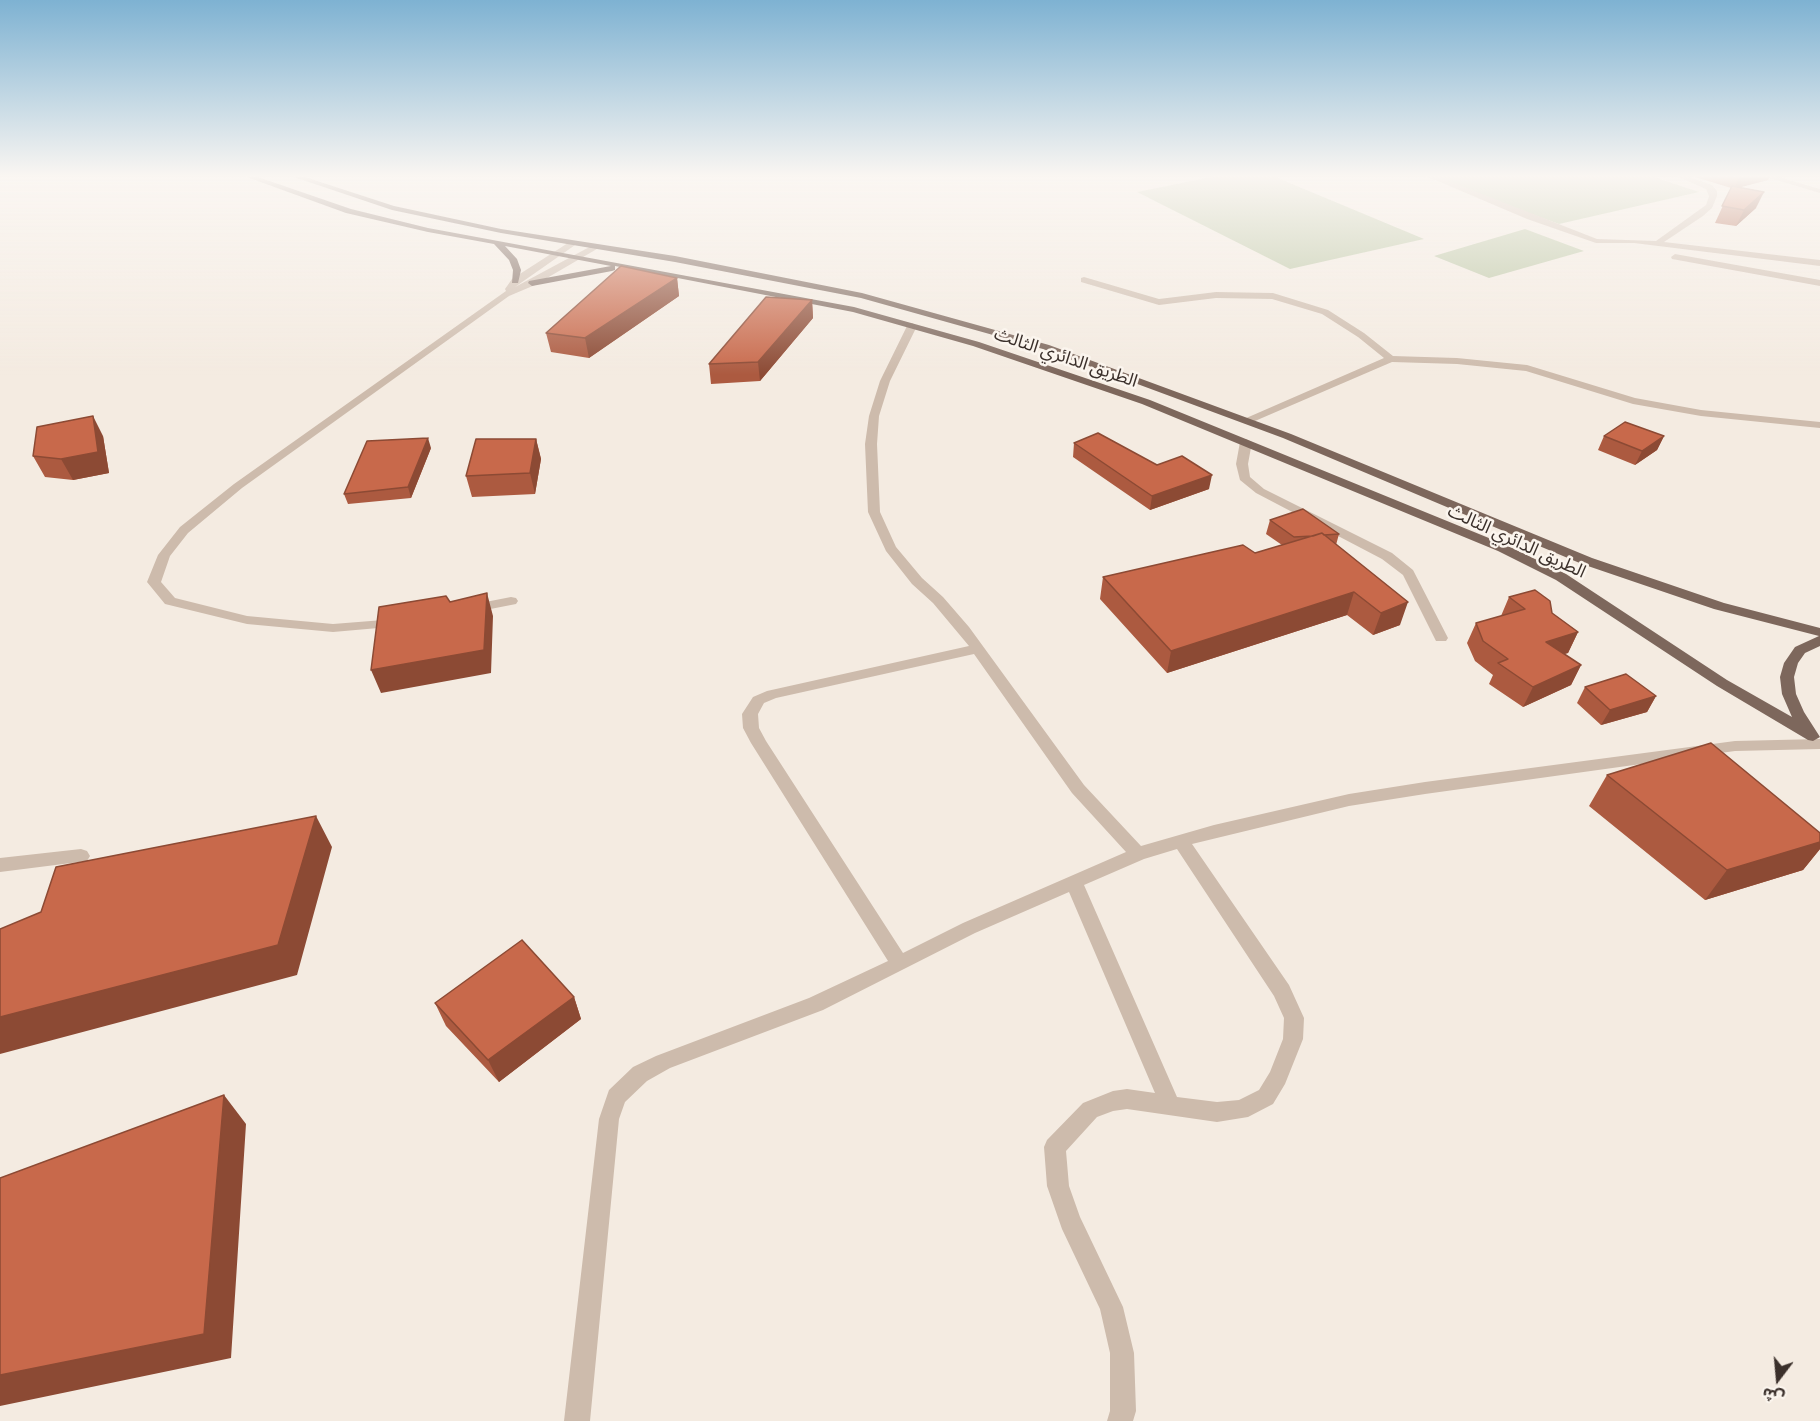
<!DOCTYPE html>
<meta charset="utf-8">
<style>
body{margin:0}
#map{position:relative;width:1820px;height:1421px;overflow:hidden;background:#f4ebe1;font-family:"Exo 2","Noto Sans Arabic",sans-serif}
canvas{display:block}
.north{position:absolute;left:1748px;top:1349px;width:60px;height:60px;-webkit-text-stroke:4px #fbf5ee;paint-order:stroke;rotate:196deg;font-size:16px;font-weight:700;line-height:24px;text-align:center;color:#3b302b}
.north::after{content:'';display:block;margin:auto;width:21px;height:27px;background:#3b302b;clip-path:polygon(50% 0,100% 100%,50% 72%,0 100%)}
</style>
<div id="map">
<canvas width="1820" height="1421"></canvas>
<div class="north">ش</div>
</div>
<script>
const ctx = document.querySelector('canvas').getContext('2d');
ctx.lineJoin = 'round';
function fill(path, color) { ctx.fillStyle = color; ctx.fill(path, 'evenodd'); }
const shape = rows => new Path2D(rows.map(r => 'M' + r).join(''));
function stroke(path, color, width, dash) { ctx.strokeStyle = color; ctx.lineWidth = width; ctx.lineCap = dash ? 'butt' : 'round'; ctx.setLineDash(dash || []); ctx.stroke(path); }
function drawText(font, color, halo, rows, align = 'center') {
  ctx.font = font + ' "Exo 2","Noto Sans Arabic",sans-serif'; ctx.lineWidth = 5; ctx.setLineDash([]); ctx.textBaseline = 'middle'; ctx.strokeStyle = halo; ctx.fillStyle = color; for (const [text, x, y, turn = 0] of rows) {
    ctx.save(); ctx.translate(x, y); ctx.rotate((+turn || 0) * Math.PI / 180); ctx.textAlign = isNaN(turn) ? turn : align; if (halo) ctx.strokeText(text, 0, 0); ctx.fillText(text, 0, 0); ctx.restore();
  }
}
const green = shape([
 [1216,176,1273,176,1424,239,1290,269,1137,192],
 [1424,176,1651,176,1699,192,1559,224],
 [1525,229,1584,251,1489,278,1434,256]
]);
const service = shape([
 [1426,176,1436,176,1597,239,1656,241,1706,205,1709,196,1706,189,1676,176,1686,176,1712,185,1717,191,1717,196,1712,208,1703,216,1664,242,1820,260,1820,266,1634,243,1596,243,1527,219,1426,176],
 [1675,254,1820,280,1820,286,1672,259,1671,257,1675,254],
 [1084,277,1159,299,1216,292,1273,293,1328,310,1364,333,1393,356,1457,358,1527,365,1635,398,1701,410,1820,422,1820,428,1701,416,1633,404,1526,371,1457,364,1392,362,1248,424,1244,423,1244,419,1384,358,1358,337,1322,314,1272,299,1216,298,1159,305,1081,282,1081,278,1084,277]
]);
const minor = shape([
 [571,241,578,243,515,287,595,244,602,246,535,285,509,296,242,488,188,533,170,556,161,582,175,598,247,616,333,624,396,619,401,620,403,623,401,626,333,632,247,624,165,604,147,582,158,555,180,527,234,484,506,291,505,289,512,279,571,241],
 [912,323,917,326,890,381,879,416,877,444,880,512,896,547,922,578,943,597,969,627,1084,785,1141,846,1214,825,1349,794,1425,782,1735,741,1820,739,1820,749,1735,751,1425,794,1349,806,1192,844,1289,985,1304,1018,1303,1039,1285,1084,1273,1104,1248,1117,1217,1122,1127,1109,1113,1111,1097,1117,1066,1151,1069,1186,1080,1217,1123,1307,1134,1353,1136,1411,1133,1421,1107,1421,1110,1411,1110,1353,1100,1309,1062,1229,1047,1186,1044,1147,1047,1140,1083,1103,1113,1091,1127,1089,1155,1093,1069,892,975,933,823,1010,670,1068,647,1081,625,1102,619,1119,590,1421,564,1421,599,1119,609,1090,633,1067,656,1056,809,998,888,961,751,743,743,728,742,714,753,697,767,691,969,646,933,603,912,584,886,551,868,512,865,444,869,416,880,381,907,326,912,323],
 [974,654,1072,793,1126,852,963,923,903,953,766,741,759,728,758,714,764,703,776,698,974,654],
 [1177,849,1274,996,1284,1018,1283,1039,1270,1072,1259,1090,1239,1100,1217,1102,1177,1097,1084,885,1144,859,1177,849],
 [1246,439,1252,442,1248,464,1250,477,1264,489,1392,553,1413,570,1448,638,1446,641,1436,641,1403,575,1382,559,1256,493,1240,480,1236,464,1240,442,1246,439],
 [511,597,516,598,518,601,516,604,470,613,463,609,465,606,511,597],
 [81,849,87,851,90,856,87,861,0,872,0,858,81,849]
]);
const tertiary = shape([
 [1763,176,1775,176,1820,189,1820,193,1763,176]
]);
const primary = shape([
 [244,176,255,176,351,209,428,228,854,307,979,342,1150,400,1506,545,1566,574,1727,680,1792,717,1782,694,1780,677,1784,663,1795,647,1819,636,1714,609,1582,564,1283,438,1043,349,861,298,675,262,501,233,392,210,291,176,302,176,394,206,501,229,675,256,862,293,1049,345,1291,434,1592,558,1724,603,1820,628,1820,646,1805,653,1798,663,1794,677,1796,694,1804,712,1820,737,1813,741,1808,740,1717,686,1556,580,1498,551,1142,404,973,346,853,312,688,280,615,266,615,270,612,271,532,286,528,283,529,281,611,266,505,246,517,259,521,270,518,283,512,283,513,270,509,260,494,244,428,232,346,213,244,176]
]);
const wall = shape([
 [1692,176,1769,176,1768,180,1739,187,1756,208,1736,226,1715,223,1731,188],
 [677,278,679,296,589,358,551,352,546,333],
 [812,300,813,318,760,381,711,384,709,364],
 [103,436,109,473,73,480,45,477,33,456],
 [1604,436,1664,436,1657,450,1635,465,1598,450],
 [536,439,541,459,535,494,472,497,466,476],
 [1074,443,1157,465,1209,489,1150,510,1073,457],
 [431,448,411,498,348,504,344,494],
 [1270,520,1339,534,1336,545,1400,625,1373,635,1347,615,1167,673,1100,599,1103,577,1255,553,1282,545,1266,534],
 [1509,597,1552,613,1578,632,1568,653,1564,654,1581,665,1571,685,1523,707,1489,684,1493,675,1475,661,1467,643,1476,623,1501,616],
 [1585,687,1656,696,1647,712,1601,725,1577,703],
 [1607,775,1820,833,1820,849,1803,870,1705,900,1589,806],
 [574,997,581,1019,499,1082,446,1026,435,1003]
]);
const shadedWall = shape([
 [1740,176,1769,176,1768,180,1734,189],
 [1764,192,1756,208,1736,226,1744,210],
 [677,278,679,296,589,358,585,338],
 [812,300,813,318,760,381,758,362],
 [93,416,103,436,109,473,73,480,61,459],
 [1664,436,1657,450,1635,465,1642,451],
 [428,438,431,448,411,498,408,487],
 [536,439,541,459,535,494,530,473],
 [1212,475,1209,489,1150,510,1152,496],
 [1354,592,1347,615,1167,673,1171,651],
 [487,593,493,616,491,673,381,693,371,670],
 [1408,602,1400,625,1373,635,1381,613],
 [1578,632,1568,653,1536,662,1546,642],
 [1581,665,1571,685,1523,707,1533,687],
 [1656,696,1647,712,1601,725,1610,710],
 [316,816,332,847,297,975,0,1054,0,1017],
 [1820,842,1820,849,1803,870,1705,900,1727,870],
 [574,997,581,1019,499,1082,488,1060],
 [224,1095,246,1124,231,1358,0,1406,0,1375]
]);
const building = shape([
 [1732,186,1764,192,1744,210,1722,206,1732,186],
 [621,266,677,278,585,338,546,333,621,266],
 [766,297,812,300,758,362,709,364,766,297],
 [93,416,98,452,61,459,33,456,37,427,93,416],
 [1625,422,1664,436,1642,451,1604,436,1625,422],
 [1098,433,1157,465,1182,456,1212,475,1152,496,1074,443,1098,433],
 [428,438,408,487,344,494,367,441,428,438],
 [476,439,536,439,530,473,466,476,476,439],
 [1303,509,1339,534,1324,535,1322,533,1313,536,1294,537,1270,520,1303,509],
 [1322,533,1408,602,1381,613,1354,592,1171,651,1103,577,1243,545,1255,553,1322,533],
 [1535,590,1550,601,1552,613,1578,632,1546,642,1581,665,1533,687,1498,663,1508,659,1483,641,1476,623,1525,609,1509,597,1535,590],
 [487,593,484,650,371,670,379,607,446,596,450,602,487,593],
 [1626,674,1656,696,1610,710,1585,687,1626,674],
 [1711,743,1820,833,1820,842,1727,870,1607,775,1711,743],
 [316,816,278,945,0,1017,0,929,41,912,56,867,316,816],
 [522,940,574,997,488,1060,435,1003,522,940],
 [224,1095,204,1334,0,1375,0,1178,224,1095]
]);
const farStreetnames = [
 ["الطريق الدائري الثالث",1066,357,19],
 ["الطريق الدائري الثالث",1517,541,25]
];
fill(green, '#b8c4a0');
fill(service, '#cdbbac');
fill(minor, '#cdbbac');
fill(tertiary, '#cdbbac');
fill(primary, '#7d675c');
fill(wall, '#ac5a40');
fill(shadedWall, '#8c4a34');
fill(building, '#c8694b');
stroke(building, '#8c4a34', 1.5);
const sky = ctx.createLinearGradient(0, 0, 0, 375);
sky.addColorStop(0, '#7eb2d2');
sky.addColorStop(0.47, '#faf6f2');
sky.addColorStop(1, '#faf6f200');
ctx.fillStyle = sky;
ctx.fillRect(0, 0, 1820, 375);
drawText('18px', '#3b302b', '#fbf5ee', farStreetnames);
</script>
